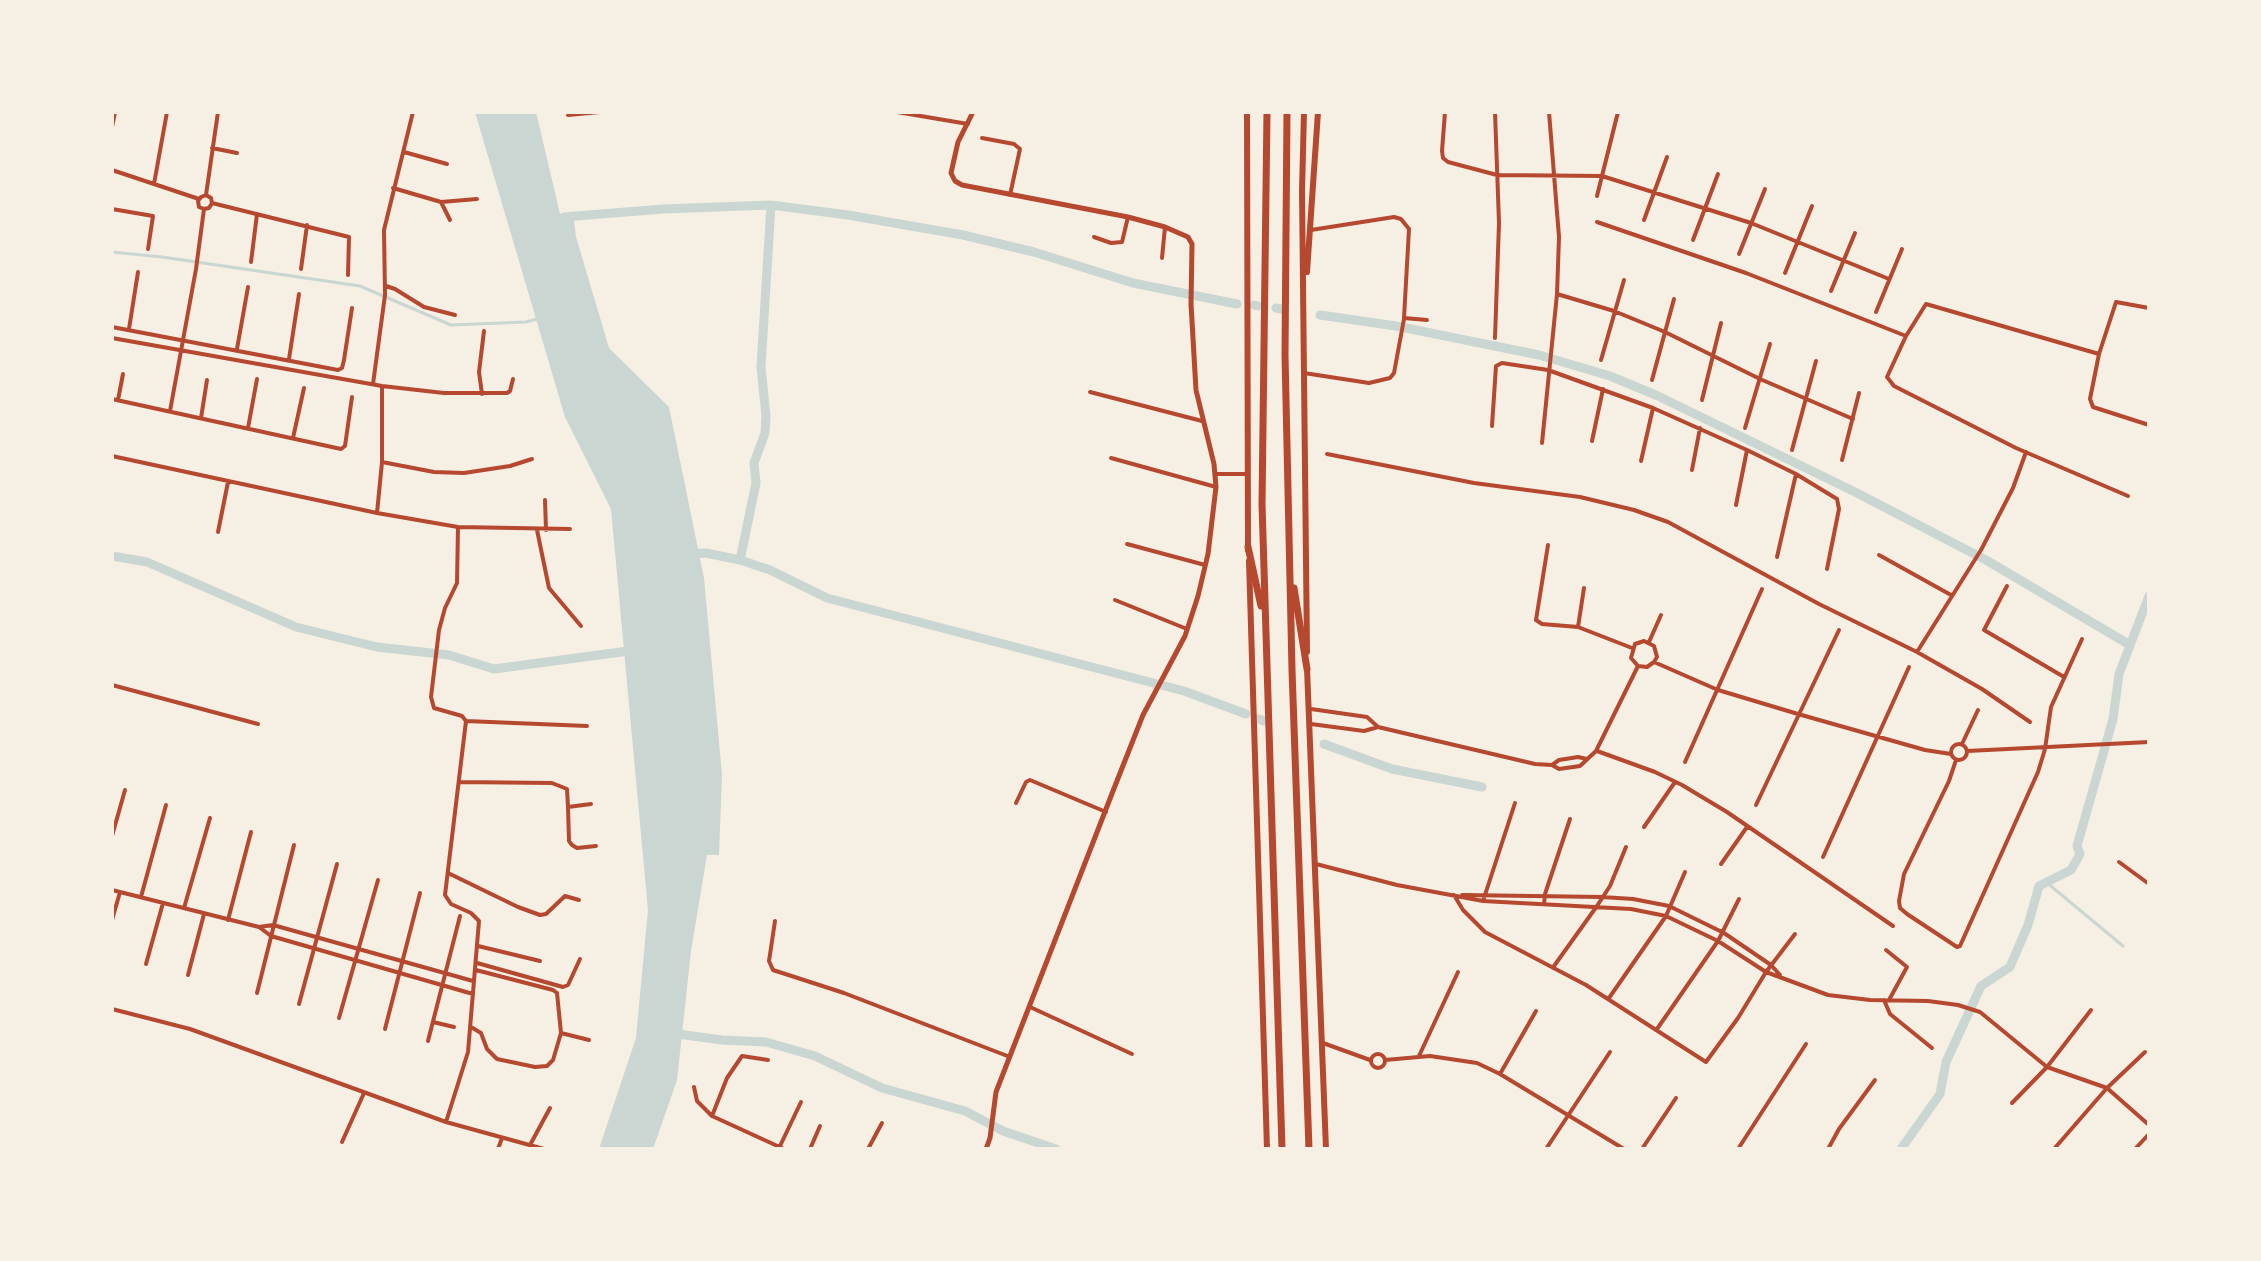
<!DOCTYPE html>
<style>
body{margin:0}
#map{position:relative;width:2261px;height:1261px;overflow:hidden;background:#f6efe4;font-family:"Roboto Condensed",sans-serif}
canvas{display:block}
.frame{position:absolute;inset:0;border:114px solid #f6efe4;pointer-events:none}
</style>
<div id="map">
<canvas width="2261" height="1261"></canvas>
<div class="frame"></div>
</div>
<script>
const ctx = document.querySelector('canvas').getContext('2d');
ctx.lineJoin = 'round';
function fill(path, color) { ctx.fillStyle = color; ctx.fill(path, 'evenodd'); }
const shape = rows => new Path2D(rows.map(r => 'M' + r).join(''));
function stroke(path, color, width, dash) { ctx.strokeStyle = color; ctx.lineWidth = width; ctx.lineCap = dash ? 'butt' : 'round'; ctx.setLineDash(dash || []); ctx.stroke(path); }
const water = shape([
 [475,112,536,112,560,214,573,213,576,237,609,348,669,407,704,578,722,775,719,855,707,855,691,951,677,1080,653,1149,599,1149,636,1038,648,910,611,509,565,417]
]);
const stream = shape([
 [112,252,162,257,360,286,451,325,526,322,537,319],
 [2046,882,2123,946]
]);
const canal = shape([
 [564,217,663,209,771,205,848,215,963,235,1034,252,1133,283,1237,304],
 [1254,305,1258,306],
 [1276,308,1281,309],
 [1320,315,1396,326,1539,355,1610,376,1658,396,1855,492,1986,560,2130,645],
 [690,554,706,553,740,560,770,570,827,598,1184,691,1246,714],
 [112,556,147,562,296,627,377,647,449,655,494,669,636,650],
 [740,560,756,483,754,463,765,433,766,416,761,367,771,205],
 [1259,719,1264,721],
 [1324,744,1392,769,1482,787],
 [670,1033,722,1040,766,1042,815,1056,882,1088,965,1111,1003,1131,1056,1149],
 [1901,1149,1940,1094,1946,1062,1981,986,2010,967,2028,925,2039,886,2071,870,2080,854,2077,846,2113,719,2119,674,2149,596]
]);
const minor = shape([
 [897,112,968,124],
 [1445,112,1442,151,1443,158,1448,162,1497,175,1602,176,1751,223,1889,279],
 [568,115,600,112],
 [112,127,115,112],
 [982,138,1014,144,1020,149,1010,195],
 [212,148,237,153],
 [404,152,447,164],
 [112,170,199,199],
 [154,184,167,112],
 [393,188,441,202,477,199],
 [206,195,201,197,198,201,199,207,204,209,209,208,212,203,211,198,206,195,218,112],
 [1597,196,1618,112],
 [441,202,450,220],
 [212,203,349,237,348,275],
 [112,209,153,216,148,249],
 [1644,220,1667,157],
 [1597,222,1746,273,1906,336],
 [1311,230,1394,217,1401,219,1409,229,1404,318,1427,320],
 [1094,237,1111,243,1122,242,1128,217],
 [1693,240,1718,174],
 [1739,254,1765,189],
 [1162,258,1165,227],
 [251,262,257,214],
 [301,269,307,225],
 [1785,273,1812,206],
 [386,286,395,289,424,307,455,315],
 [1831,291,1855,233],
 [1557,294,1614,311,1665,332,1760,379,1853,419],
 [2149,308,2116,302,2099,354,2090,399,2093,407,2149,425],
 [1876,312,1902,249],
 [112,327,338,370,342,368,344,360,352,308],
 [129,329,138,272],
 [112,338,382,386,444,393,507,393,510,391,513,379],
 [1495,338,1499,223,1495,112],
 [237,349,248,287],
 [2099,354,1926,304,1906,336,1887,377,1894,386,2016,448,2128,496],
 [289,359,299,294],
 [1601,360,1624,280],
 [1304,373,1369,383,1390,378,1394,373,1404,319],
 [1652,380,1674,299],
 [373,384,385,295,384,230,413,112],
 [1090,392,1202,421],
 [482,394,479,372,484,331],
 [112,399,341,449,345,446,352,397],
 [118,400,123,374],
 [1702,400,1721,323],
 [170,411,196,269,204,209],
 [201,418,207,380],
 [1492,426,1496,366,1502,363,1548,370,1653,408,1747,450,1796,474,1837,499,1839,509,1827,569],
 [248,428,257,379],
 [1745,428,1770,344],
 [293,438,304,388],
 [1592,441,1603,389],
 [1542,443,1557,294,1559,237,1549,112],
 [1792,450,1816,361],
 [1327,454,1474,483,1580,497,1634,510,1668,522,1819,604,1917,652,1982,689,2030,722],
 [112,456,377,513,458,527,570,529],
 [1111,458,1216,487],
 [1842,460,1859,393],
 [1641,461,1653,408],
 [382,462,434,472,464,473,510,466,532,459],
 [1692,470,1700,428],
 [1215,474,1247,474],
 [545,500,546,530],
 [1736,505,1747,450],
 [377,513,382,462,382,386],
 [537,530,549,588,581,626],
 [218,532,228,482],
 [1127,544,1205,565],
 [1548,545,1536,620,1542,624,1578,627,1632,648],
 [1879,555,1951,595],
 [1777,557,1796,474],
 [2007,586,1984,630,2064,677],
 [1115,600,1187,629],
 [1578,627,1584,588],
 [1649,642,1661,615],
 [1917,652,1981,550,2013,488,2026,452],
 [1654,662,1657,657,1654,646,1644,641,1635,644,1631,658,1638,666,1647,667,1654,662,1718,690,1798,714,1925,750,1951,754],
 [112,685,258,724],
 [1311,709,1367,717,1378,727,1535,764,1552,765,1559,769,1580,766,1596,751,1638,666],
 [466,721,587,726],
 [1311,724,1364,731,1378,727],
 '1951 752a8 8 0 1 1 16 0a8 8 0 1 1-16 0Z',
 [1962,744,1978,710],
 [1597,751,1655,772,1682,785,1727,812,1893,926],
 [1967,751,2149,742],
 [1956,760,1949,781,1904,874,1899,901,1900,908,1907,914,1957,947,1960,946,2038,772,2045,749,2051,707,2082,639],
 [1685,762,1762,589],
 [1552,765,1559,760,1578,757,1587,759],
 [459,782,552,783,567,789,568,807,591,804],
 [1016,803,1026,782,1030,780,1106,812],
 [1756,805,1839,630],
 [568,807,569,841,572,845,577,848,596,846],
 [1644,827,1675,782],
 [112,836,125,790],
 [1823,857,1909,667],
 [2119,862,2149,884],
 [1316,864,1397,885,1483,901,1631,909,1666,916,1718,941,1766,972,1828,995,1870,1000,1928,1001,1958,1005,1980,1012,2047,1067,2107,1088,2149,1125],
 [1721,864,1747,827],
 [448,873,518,907,540,915,546,914,565,896,579,900],
 [112,890,259,927,273,925,473,981],
 [1454,895,1463,910,1485,932,1586,985,1706,1062,1738,1018,1766,972,1795,934],
 [1462,895,1602,897,1633,899,1669,906,1724,933,1771,965,1780,975],
 [141,897,166,805],
 [1483,901,1515,803],
 [1544,904,1545,894,1570,819],
 [184,908,210,818],
 [112,920,120,892],
 [228,920,251,832],
 [775,921,769,961,773,970,844,993,1010,1057],
 [259,927,271,936,473,994],
 [478,946,540,961],
 [1886,950,1907,967,1889,1000],
 [477,963,563,987,568,985,580,959],
 [146,964,163,903],
 [1554,966,1597,906,1610,886,1626,847],
 [188,975,204,914],
 [257,993,294,845],
 [1609,998,1666,916,1685,872],
 [1884,1000,1890,1014,1932,1048],
 [299,1004,337,864],
 [1030,1007,1132,1054],
 [112,1009,190,1029,446,1122,544,1149],
 [339,1018,378,880],
 [433,1022,454,1027],
 [471,1027,481,1033,487,1049,497,1059,535,1067,547,1066,553,1060,561,1033,557,993,553,990,476,970],
 [385,1029,420,893],
 [1657,1029,1718,941,1739,899],
 [561,1033,589,1040],
 [428,1041,460,916],
 [1323,1043,1370,1060],
 '1371 1061a7 7 0 1 1 14 0a7 7 0 1 1-14 0Z',
 [1419,1056,1458,972],
 [768,1060,742,1056,727,1078,712,1116,784,1149],
 [1385,1060,1430,1056,1477,1063,1500,1074,1624,1149],
 [1500,1074,1536,1011],
 [694,1087,697,1101,712,1116],
 [2012,1103,2047,1067,2091,1010],
 [446,1122,468,1052,479,921,471,913,451,904,445,895,466,721,462,716,434,708,431,697,439,630,445,608,457,583,458,527],
 [342,1142,364,1093],
 [530,1145,550,1108],
 [780,1146,801,1102],
 [498,1149,502,1138],
 [810,1149,820,1126],
 [868,1149,882,1123],
 [1546,1149,1610,1052],
 [1642,1149,1676,1098],
 [1738,1149,1806,1044],
 [1828,1149,1839,1129,1875,1080],
 [2054,1149,2107,1088,2145,1052],
 [2135,1149,2149,1134]
]);
const tertiary = shape([
 [973,112,958,142,951,173,955,181,962,185,1128,217,1165,227,1188,237,1192,244,1191,304,1196,390,1214,464,1216,487,1208,554,1198,596,1185,636,1143,715,1113,791,996,1092,990,1138,986,1149]
]);
const secondary = shape([
 [1247,112,1248,550],
 [1304,112,1302,191,1307,652],
 [1307,272,1318,112],
 [1249,561,1267,1149],
 [1307,668,1326,1149]
]);
const primary = shape([
 [1267,112,1262,504,1282,1149],
 [1287,112,1285,355,1292,670,1309,1149],
 [1248,547,1261,606],
 [1294,588,1307,669]
]);
fill(water, '#c9d6d2');
stroke(stream, '#c9d6d2', 3);
stroke(canal, '#c9d6d2', 9);
stroke(minor, '#b5482f', 4);
stroke(tertiary, '#b5482f', 5);
stroke(secondary, '#b5482f', 6);
stroke(primary, '#b5482f', 7);
</script>
